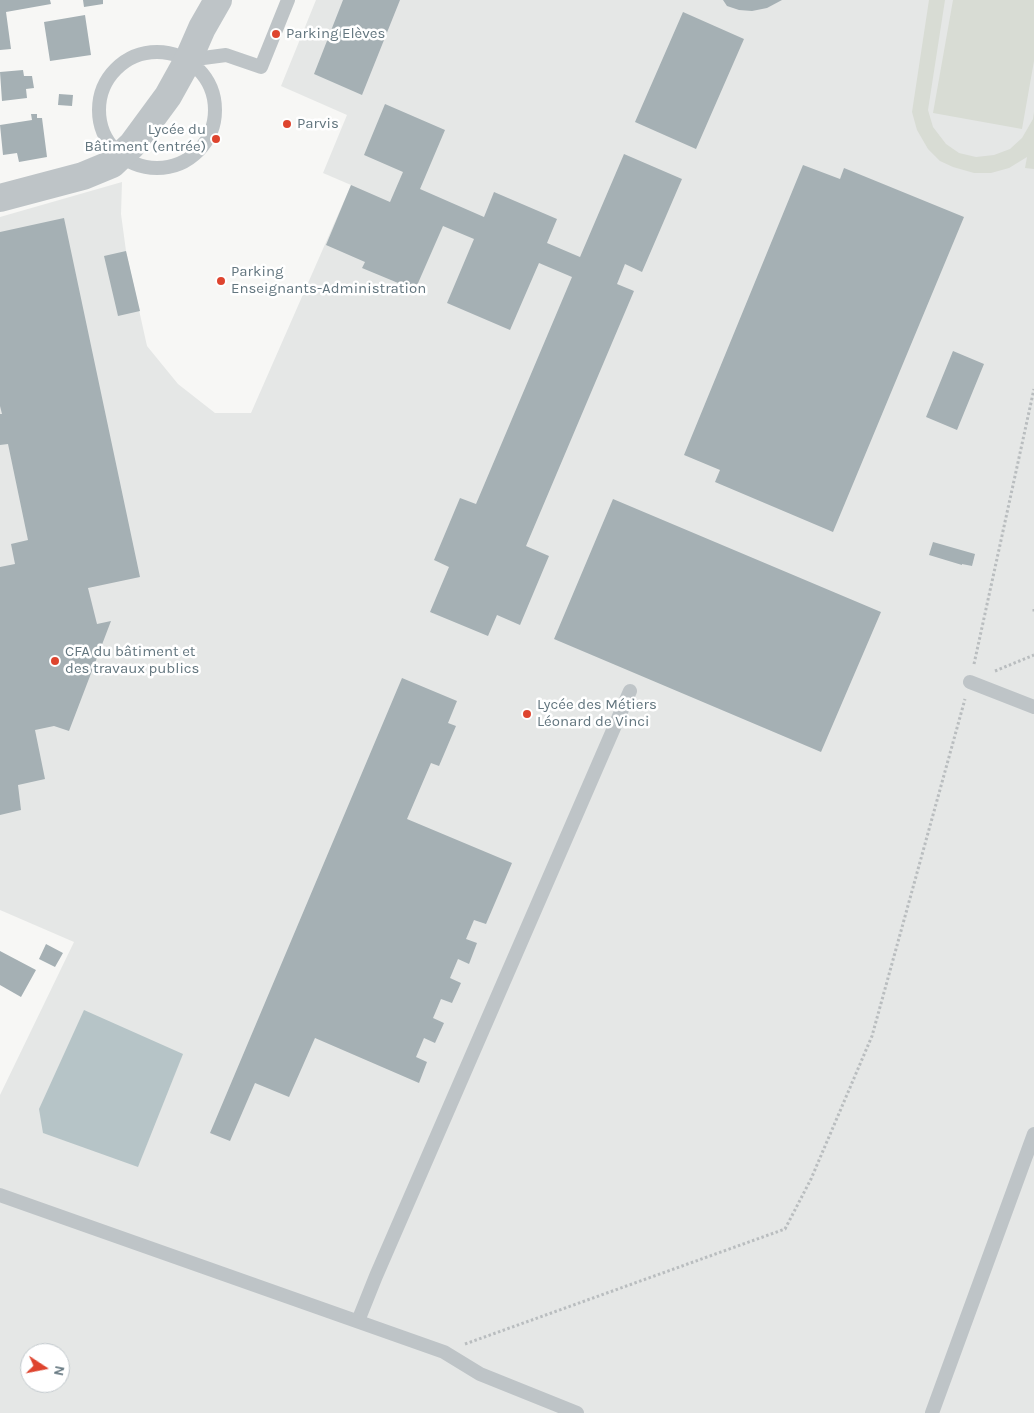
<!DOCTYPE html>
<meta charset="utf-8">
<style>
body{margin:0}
#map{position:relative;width:1034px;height:1413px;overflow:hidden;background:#f7f7f5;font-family:Karla,sans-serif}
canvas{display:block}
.north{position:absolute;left:20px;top:1343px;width:50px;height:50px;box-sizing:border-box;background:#fff;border:1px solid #c1c8cc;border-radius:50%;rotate:101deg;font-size:14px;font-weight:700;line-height:20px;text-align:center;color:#63767f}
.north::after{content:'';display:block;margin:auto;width:18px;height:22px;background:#de442e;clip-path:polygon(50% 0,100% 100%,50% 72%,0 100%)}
</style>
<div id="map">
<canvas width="1034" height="1413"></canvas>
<div class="north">N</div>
</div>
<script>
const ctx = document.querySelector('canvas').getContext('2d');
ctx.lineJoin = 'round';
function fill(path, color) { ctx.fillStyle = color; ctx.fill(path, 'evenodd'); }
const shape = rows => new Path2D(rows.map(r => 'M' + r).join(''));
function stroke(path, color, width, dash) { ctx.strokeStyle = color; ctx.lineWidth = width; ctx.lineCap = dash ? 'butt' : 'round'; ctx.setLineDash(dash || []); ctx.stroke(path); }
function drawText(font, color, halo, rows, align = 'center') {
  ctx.font = font + ' Karla,sans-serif'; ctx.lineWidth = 5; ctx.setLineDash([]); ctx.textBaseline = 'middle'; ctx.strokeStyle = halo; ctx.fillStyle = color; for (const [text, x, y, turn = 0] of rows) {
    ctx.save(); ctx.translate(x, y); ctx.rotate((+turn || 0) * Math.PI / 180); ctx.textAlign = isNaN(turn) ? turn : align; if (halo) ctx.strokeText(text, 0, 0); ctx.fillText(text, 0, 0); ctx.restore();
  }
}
const built = shape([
 [316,0,1034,0,1034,1413,0,1413,0,1095,74,942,0,910,0,217,122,182,121,214,126,251,147,346,178,384,215,413,251,413,351,185,323,173,347,115,281,86],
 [30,1353,60,1353,60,1383,30,1383]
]);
const green = shape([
 [929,0,945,0,928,110,933,127,946,144,959,153,976,157,994,155,1010,149,1022,138,1033,119,1034,112,1034,169,1025,168,1027,157,1009,168,991,173,974,173,953,167,940,161,928,149,917,130,912,112],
 [953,0,1034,0,1034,61,1022,129,933,113]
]);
const water = shape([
 [84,1010,183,1054,138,1167,43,1133,39,1109]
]);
const building = shape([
 [0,0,50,0,51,4,6,12,11,49,0,50],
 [83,0,103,0,103,4,84,7],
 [343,0,400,0,362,95,314,74],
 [723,0,782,0,767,8,752,11,739,10,727,6],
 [683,12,744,39,696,149,635,122],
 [85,15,91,55,50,61,44,22],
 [23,70,24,76,32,76,34,88,26,89,27,98,2,101,0,72],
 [59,94,73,95,72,106,58,105],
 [385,104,445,130,420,189,484,217,494,192,557,219,547,243,580,257,624,154,682,179,642,272,625,264,617,284,634,291,526,546,549,556,520,625,497,615,488,636,430,612,449,567,434,560,460,498,476,504,572,277,539,263,510,330,447,303,474,239,443,226,415,290,362,268,365,262,326,245,351,185,390,202,403,172,364,155],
 [31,114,37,114,37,118,42,118,47,157,19,162,17,153,3,155,0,125,32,120],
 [803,165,840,179,844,168,964,217,833,532,715,482,720,470,684,455],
 [64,218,140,577,88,588,97,624,111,621,69,731,54,726,35,730,45,779,18,785,21,810,0,815,0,567,15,564,11,544,28,540,8,444,0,445,0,414,2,414,0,406,0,232],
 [126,251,140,311,118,316,104,256],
 [953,351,984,364,957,430,926,417],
 [613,499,881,612,821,752,554,639],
 [933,542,975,554,972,566,962,564,962,565,929,555],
 [402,678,457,701,448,723,456,726,439,766,431,763,407,819,512,863,486,924,474,920,466,939,477,943,469,964,458,959,450,978,461,983,452,1003,441,999,433,1018,444,1023,435,1043,424,1038,416,1057,427,1062,419,1083,315,1038,289,1097,255,1083,230,1141,210,1133],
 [46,944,63,953,55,967,39,959],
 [0,951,36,970,21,997,0,985]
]);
const path = shape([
 [1034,609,1034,612],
 [974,664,1034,389],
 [995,671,1034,655],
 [465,1344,785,1229,811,1179,872,1036,965,699]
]);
const service = shape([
 '99 110a58 58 0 1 1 116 0a58 58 0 1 1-116 0Z',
 [188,60,226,55,261,67,288,0],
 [970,682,1034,707],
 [0,1195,444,1352,480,1374,577,1413],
 [358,1321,376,1276,630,691],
 [932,1413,1034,1134]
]);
const minor = shape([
 [0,198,83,176,112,164,132,145,168,96,188,60,202,28,218,0]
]);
const markers = [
 [276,34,5,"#de442e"],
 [287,124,5,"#de442e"],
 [216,139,5,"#de442e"],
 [221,281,5,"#de442e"],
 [55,661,5,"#de442e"],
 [527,714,5,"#de442e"]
];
const poiNames = [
 ["Parking Elèves",286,34],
 ["Parvis",297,124],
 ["Lycée du",206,130,"right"],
 ["Bâtiment (entrée)",206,147,"right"],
 ["Parking",231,272],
 ["Enseignants-Administration",231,289],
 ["CFA du bâtiment et",65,652],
 ["des travaux publics",65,669],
 ["Lycée des Métiers",537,705],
 ["Léonard de Vinci",537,722]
];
fill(built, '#e5e7e6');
fill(green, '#d8dcd4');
fill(water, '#b6c4c7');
fill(building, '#a5b0b4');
stroke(path, '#b9bdbf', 3, [2.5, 2.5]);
stroke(service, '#bec4c7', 14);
stroke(minor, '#bec4c7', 28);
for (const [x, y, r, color] of markers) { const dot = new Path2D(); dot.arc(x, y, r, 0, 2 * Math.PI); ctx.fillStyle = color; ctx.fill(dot); stroke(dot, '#fff', 2); }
drawText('15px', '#63767f', '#fff', poiNames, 'left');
</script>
